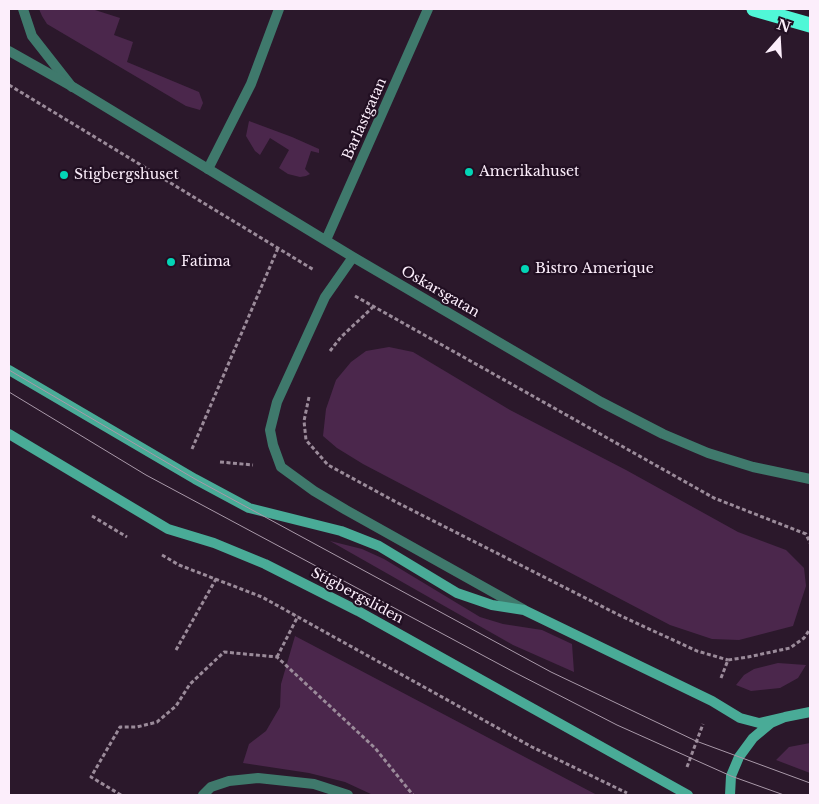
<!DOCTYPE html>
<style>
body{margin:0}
#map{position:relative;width:819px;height:804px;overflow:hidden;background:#2b182b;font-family:"Libre Baskerville",serif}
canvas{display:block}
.frame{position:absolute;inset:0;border:10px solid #fceefb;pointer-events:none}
.north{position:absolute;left:754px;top:15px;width:50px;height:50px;-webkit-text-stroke:4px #210f22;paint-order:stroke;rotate:19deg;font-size:14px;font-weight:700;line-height:20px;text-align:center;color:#fceefb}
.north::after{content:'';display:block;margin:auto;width:18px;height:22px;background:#fceefb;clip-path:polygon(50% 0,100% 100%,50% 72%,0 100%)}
</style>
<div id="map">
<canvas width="819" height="804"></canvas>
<div class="frame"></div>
<div class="north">N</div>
</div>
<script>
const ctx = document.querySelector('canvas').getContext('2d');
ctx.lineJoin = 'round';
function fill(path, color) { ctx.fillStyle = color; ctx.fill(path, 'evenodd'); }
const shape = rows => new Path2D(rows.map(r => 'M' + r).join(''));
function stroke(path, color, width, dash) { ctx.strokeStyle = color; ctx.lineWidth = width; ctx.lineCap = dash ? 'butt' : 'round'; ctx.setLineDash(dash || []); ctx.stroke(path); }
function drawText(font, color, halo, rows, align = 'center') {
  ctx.font = font + ' "Libre Baskerville",serif'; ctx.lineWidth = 4.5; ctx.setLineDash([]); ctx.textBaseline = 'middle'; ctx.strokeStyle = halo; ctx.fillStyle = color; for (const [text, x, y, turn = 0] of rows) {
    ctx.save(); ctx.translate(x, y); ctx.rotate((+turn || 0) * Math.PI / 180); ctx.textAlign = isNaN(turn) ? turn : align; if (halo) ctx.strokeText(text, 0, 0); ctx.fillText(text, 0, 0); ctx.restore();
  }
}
const green = shape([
 [39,9,95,9,95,10,120,18,114,35,133,42,127,62,199,92,203,103,200,110,186,106,47,24,42,16],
 [249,121,292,137,319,149,319,153,311,151,305,169,310,174,306,176,300,177,288,174,279,168,289,150,270,138,260,155,255,151,246,136],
 [389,347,413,352,510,410,626,470,738,532,786,550,804,568,806,586,793,626,739,640,712,639,670,625,363,464,337,448,323,436,326,409,336,380,351,362,366,351],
 [330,541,362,549,384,559,480,617,503,624,542,630,572,644,574,672,513,645],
 [295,636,597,795,373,795,345,782,309,773,243,763,249,744,266,731,280,707,281,684],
 [778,663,806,665,798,678,780,688,751,691,736,685,744,675,754,669],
 [810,743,810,773,776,760,789,747]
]);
const path = shape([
 [9,85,314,270],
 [355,296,714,498,806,534,810,543],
 [330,351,341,337,373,307],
 [309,397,304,421,306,440,328,465,396,502,621,616,697,651,728,660],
 [192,449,278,248],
 [220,462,253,465],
 [92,516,127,537],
 [162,555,179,565,262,597,532,747,627,793],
 [176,650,216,579],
 [277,657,298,616],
 [721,678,728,660,748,657,790,648,804,638,810,629],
 [687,767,703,724],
 [121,795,91,777,120,727,137,727,157,722,176,706,190,684,224,652,277,657,375,748,413,795]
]);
const lane = shape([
 [23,9,32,36,72,87],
 [208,169,251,84,279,9],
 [203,795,211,787,229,781,258,778,314,784,348,795]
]);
const street = shape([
 [9,51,73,87,353,257,601,402,663,434,708,453,753,467,810,479],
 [326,240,428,9],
 [353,257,325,297,277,402,270,430,273,445,281,467,314,491,346,510,523,609]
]);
const secondary = shape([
 [9,370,195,479,249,508,341,531,379,546,457,593,492,605,524,610,712,701,740,718,759,723,785,717],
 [9,434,168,529,214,543,265,564,358,611,688,795],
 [730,795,731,776,739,757,753,738,771,723,785,717,810,712]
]);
const highway = shape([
 [754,9,810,25]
]);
const tram = shape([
 [9,370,195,479,551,672,696,741,810,783],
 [9,392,146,475,512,671,617,725,731,776,784,795]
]);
const markers = [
 [469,172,5,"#03d5b6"],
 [64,175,5,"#03d5b6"],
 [171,262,5,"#03d5b6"],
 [525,269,5,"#03d5b6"]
];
const streetNames = [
 ["Barlastgatan",365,119,-66],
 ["Oskarsgatan",440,292,30],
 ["Stigbergsliden",357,596,28]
];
const poiNames = [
 ["Amerikahuset",479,172],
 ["Stigbergshuset",74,175],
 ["Fatima",181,262],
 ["Bistro Amerique",535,269]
];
fill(green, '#4b274c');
stroke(path, '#9b8b9a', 3, [4, 2.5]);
stroke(lane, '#3f796c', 10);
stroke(street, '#3f796c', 10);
stroke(secondary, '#49ab97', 10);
stroke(highway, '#50f7d7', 15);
stroke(tram, '#a999a9', 1);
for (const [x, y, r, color] of markers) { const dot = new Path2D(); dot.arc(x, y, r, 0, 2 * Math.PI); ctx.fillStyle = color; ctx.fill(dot); stroke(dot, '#210f22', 2); }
drawText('14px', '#fceefb', '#210f22', streetNames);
drawText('14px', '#fceefb', '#210f22', poiNames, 'left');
</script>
